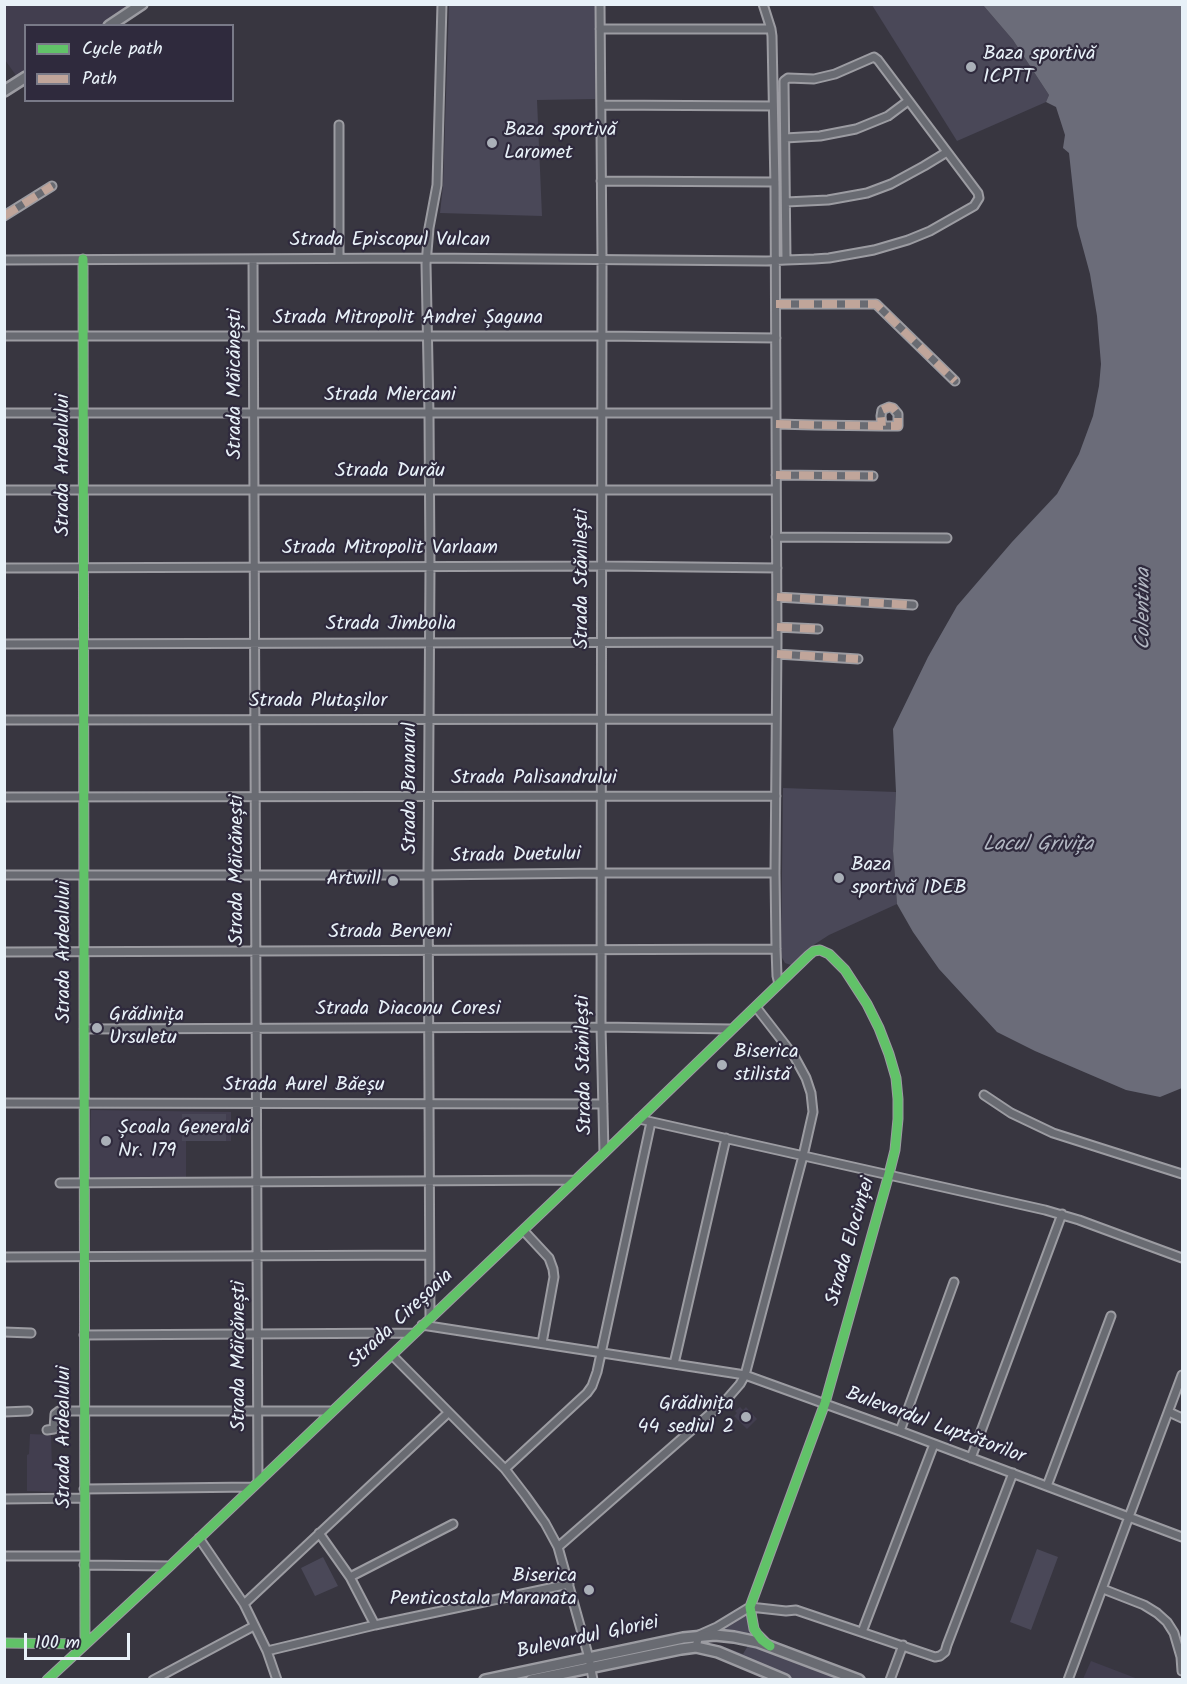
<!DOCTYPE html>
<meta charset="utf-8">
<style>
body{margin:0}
#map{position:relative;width:1187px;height:1684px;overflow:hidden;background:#383640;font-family:Kalam,sans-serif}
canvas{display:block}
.frame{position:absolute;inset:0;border:6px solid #e8f1f8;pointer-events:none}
.legend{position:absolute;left:24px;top:24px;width:210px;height:78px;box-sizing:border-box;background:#2f2a3d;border:2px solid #797a88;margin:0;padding:8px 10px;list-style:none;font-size:18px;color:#e8f1f8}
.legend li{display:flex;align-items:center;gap:12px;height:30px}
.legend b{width:30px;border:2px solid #797a88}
.scale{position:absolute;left:24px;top:1633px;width:106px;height:27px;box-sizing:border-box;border:3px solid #e8f1f8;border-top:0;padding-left:8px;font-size:18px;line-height:21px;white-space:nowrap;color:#e8f1f8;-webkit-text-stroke:4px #2f2a3d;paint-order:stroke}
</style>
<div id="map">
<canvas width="1187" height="1684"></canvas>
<div class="frame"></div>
<ul class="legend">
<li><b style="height:8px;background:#61c268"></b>Cycle path</li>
<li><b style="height:8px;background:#c0a59a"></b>Path</li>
</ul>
<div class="scale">100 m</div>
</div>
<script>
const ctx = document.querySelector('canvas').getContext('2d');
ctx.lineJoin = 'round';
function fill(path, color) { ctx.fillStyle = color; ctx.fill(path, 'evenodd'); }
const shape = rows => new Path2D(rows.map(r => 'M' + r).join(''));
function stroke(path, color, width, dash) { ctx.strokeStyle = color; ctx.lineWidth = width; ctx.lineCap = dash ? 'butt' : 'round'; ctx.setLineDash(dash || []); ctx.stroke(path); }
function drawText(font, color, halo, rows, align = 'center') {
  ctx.font = font + ' Kalam,sans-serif'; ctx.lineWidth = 4.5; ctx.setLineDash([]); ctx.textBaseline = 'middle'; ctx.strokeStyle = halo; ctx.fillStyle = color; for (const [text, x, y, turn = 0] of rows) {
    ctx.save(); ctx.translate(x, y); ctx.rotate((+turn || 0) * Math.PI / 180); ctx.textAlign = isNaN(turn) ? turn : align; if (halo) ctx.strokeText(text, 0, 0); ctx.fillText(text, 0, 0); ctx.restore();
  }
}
const built = shape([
 [4,5,135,5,103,25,26,26,25,77,20,81,5,60],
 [91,1110,231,1112,231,1141,186,1141,186,1178,89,1179],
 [740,1407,743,1410,746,1407,757,1419,747,1429,734,1416,737,1413,735,1411],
 [30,1434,51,1435,52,1469,58,1469,58,1492,27,1491,27,1455,29,1454],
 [1091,1661,1138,1679,1083,1679]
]);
const green = shape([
 [449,5,595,5,595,99,537,100,542,216,440,213,443,185],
 [872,5,983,5,1013,40,1049,95,1046,102,957,141],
 [783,788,896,792,893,851,897,904,829,935,812,946,791,965,785,963,781,956],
 [182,1114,226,1114,226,1141,182,1141],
 [1037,1549,1058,1557,1031,1630,1010,1622],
 [323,1557,338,1586,315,1596,301,1568],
 [746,1614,752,1633,758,1640,715,1632],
 [749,1644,761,1647,849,1679,792,1679,742,1661,717,1648,719,1645,743,1654]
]);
const water = shape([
 [983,5,1182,5,1182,1088,1160,1097,1126,1090,1035,1051,997,1032,939,969,913,932,897,904,893,851,896,792,893,729,928,657,957,606,1012,542,1057,494,1079,454,1093,416,1099,386,1101,364,1097,316,1090,274,1077,226,1069,153,1063,148,1065,135,1056,107,1046,102,1049,95,1013,40]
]);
const street = shape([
 [600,4,602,259,601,1027,604,1153],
 [763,4,771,29,772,36,775,188,777,642,775,873,776,949,777,976,779,984],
 [600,29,771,29],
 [601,105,773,106],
 [785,138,820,136,856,129,888,116,908,101],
 [601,181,775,182],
 [786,202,828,200,867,193,891,184,924,166,947,152],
 [4,216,52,186],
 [339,258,339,125],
 [253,259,258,1482],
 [4,260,426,258,766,261,786,260,814,259,829,258,874,250,908,240,930,231,974,206,979,198,978,193,878,60,874,57,835,74,814,79,788,78,784,81,786,260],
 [776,304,876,304,955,381],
 [4,336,602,336,776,338],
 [4,413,776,413],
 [776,424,814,425,882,426,898,426,898,414,893,408,889,407,882,410,881,416,882,426],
 [776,475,873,476],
 [4,490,776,490],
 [776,537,947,538],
 [4,568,607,566,777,568],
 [777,597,913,605],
 [777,627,818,629],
 [4,644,777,642],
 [777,654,858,659],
 [4,720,776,719],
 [4,797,776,796],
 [4,875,428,875,601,873,775,873],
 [4,952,776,949],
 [84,1029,601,1027,732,1029],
 [984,1095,1011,1113,1053,1133,1182,1174],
 [4,1103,603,1104],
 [639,1119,1045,1210,1079,1220,1182,1258],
 [60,1183,575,1180],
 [523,1230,549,1258,553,1269,554,1277,542,1343],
 [4,1257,429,1255],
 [430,1318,428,875,430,566,429,414,426,264,429,228,437,185,442,4],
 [422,1325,745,1375,900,1431,1182,1537],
 [4,1332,31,1333],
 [84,1335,415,1333],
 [392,1355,505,1469,525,1495,545,1523,558,1547,589,1658,593,1680],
 [674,1364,726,1138],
 [4,1412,28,1411],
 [1169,1412,1182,1418],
 [47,1430,54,1429,55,1414,59,1411,332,1411],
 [900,1431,954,1282],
 [971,1458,1062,1214],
 [505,1469,587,1393,592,1386,597,1372,651,1122],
 [1047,1486,1111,1316],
 [84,1489,253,1487],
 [4,1499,84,1498],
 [319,1533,350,1577,375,1625],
 [199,1538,244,1604,267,1651,277,1680],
 [558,1547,727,1399,740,1384,745,1375,803,1156,813,1112,811,1093,806,1078,794,1056,756,1007],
 [4,1556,84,1556],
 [84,1565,170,1566],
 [350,1577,453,1524],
 [1103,1589,1144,1605,1157,1613,1167,1622,1174,1633,1181,1657,1182,1671],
 [244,1604,448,1413],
 [750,1607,786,1611,796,1610,935,1657,940,1656,945,1652,947,1645,1013,1473],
 [862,1632,934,1444],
 [4,1643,85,1644,83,259],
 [696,1647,699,1635,717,1627,750,1607],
 [267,1651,375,1625,569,1584],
 [47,1680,170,1566,604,1153,809,955,814,951,820,950,829,954,845,970,867,1004,879,1028,889,1054,896,1078,898,1099,898,1119,895,1150,889,1174,825,1403,750,1607,754,1629,757,1634,766,1643],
 [153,1680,254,1626],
 [890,1680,903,1645],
 [1068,1680,1182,1375]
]);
const secondary = shape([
 [109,26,142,4],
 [4,91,26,77],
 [485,1680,683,1638,715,1635,734,1637,758,1642,859,1680],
 [531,1680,681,1649,696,1647,718,1652,785,1680]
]);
const quiet = shape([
 [4,216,52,186],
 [776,304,876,304,955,381],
 [776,424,814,425,882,426,898,426,898,414,893,408,889,407,882,410,881,416,882,426],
 [776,475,873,476],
 [777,597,913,605],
 [777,627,818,629],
 [777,654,858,659]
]);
const cycleway = shape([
 [4,1643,85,1644,83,259],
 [47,1680,170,1566,604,1153,809,955,814,951,820,950,829,954,845,970,867,1004,879,1028,889,1054,896,1078,898,1099,898,1119,895,1150,889,1174,825,1403,750,1607,754,1629,762,1640,770,1646]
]);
const markers = [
 [971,67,6,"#aab0b8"],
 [492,143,6,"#aab0b8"],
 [839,878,6,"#aab0b8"],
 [393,881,6,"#aab0b8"],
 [97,1028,6,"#aab0b8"],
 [722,1065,6,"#aab0b8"],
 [106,1141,6,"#aab0b8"],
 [746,1417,6,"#aab0b8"],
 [589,1590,6,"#aab0b8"]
];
const poiNames = [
 ["Baza sportivă",983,56],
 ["ICPTT",983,79],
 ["Baza sportivă",504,132],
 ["Laromet",504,155],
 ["Baza",851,867],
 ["sportivă IDEB",851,890],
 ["Artwill",381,881,"right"],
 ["Grădinița",109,1017],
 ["Ursuletu",109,1040],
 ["Biserica",734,1054],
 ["stilistă",734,1077],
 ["Școala Generală",118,1130],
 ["Nr. 179",118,1153],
 ["Grădinița",734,1406,"right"],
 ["44 sediul 2",734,1429,"right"],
 ["Biserica",577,1578,"right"],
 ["Penticostala Maranata",577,1601,"right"]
];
const streetNames = [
 ["Strada Episcopul Vulcan",390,242],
 ["Strada Mitropolit Andrei Șaguna",408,320],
 ["Strada Măicănești",237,384,-90],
 ["Strada Miercani",390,397],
 ["Strada Ardealului",65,465,-90],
 ["Strada Durău",390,473],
 ["Strada Mitropolit Varlaam",390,550],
 ["Strada Stănilești",584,579,-90],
 ["Strada Jimbolia",391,626],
 ["Strada Plutașilor",318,703],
 ["Strada Palisandrului",534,780],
 ["Strada Branarul",412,788,-90],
 ["Strada Duetului",516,857,-1],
 ["Strada Măicănești",239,870,-90],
 ["Strada Berveni",390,934],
 ["Strada Ardealului",66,952,-90],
 ["Strada Diaconu Coresi",408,1011],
 ["Strada Stănilești",586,1065,-91],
 ["Strada Aurel Băeșu",304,1087],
 ["Strada Elocinței",852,1242,-74],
 ["Strada Cireșoaia",402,1320,-43],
 ["Strada Măicănești",241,1356,-90],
 ["Bulevardul Luptătorilor",935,1427,20],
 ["Strada Ardealului",66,1437,-90],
 ["Bulevardul Gloriei",588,1639,-12]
];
const waterNames = [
 ["Colentina",1145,609,-90],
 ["Lacul Grivița",1038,846]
];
fill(built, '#423e4f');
fill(green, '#4a4858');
fill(water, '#6b6c79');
stroke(street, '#9c9ca2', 11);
stroke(secondary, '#9c9ca2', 14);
stroke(street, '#696b72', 7);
stroke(secondary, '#696b72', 9);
stroke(quiet, '#c0a59a', 8, [15, 8]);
stroke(cycleway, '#61c268', 9);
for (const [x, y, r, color] of markers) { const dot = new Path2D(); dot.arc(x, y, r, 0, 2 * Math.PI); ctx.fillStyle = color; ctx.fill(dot); stroke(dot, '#2f2a3d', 2); }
drawText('20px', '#e8f1f8', '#2f2a3d', poiNames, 'left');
drawText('20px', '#e8f1f8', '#2f2a3d', streetNames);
drawText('italic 21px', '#b2b7c2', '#2f2a3d', waterNames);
</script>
